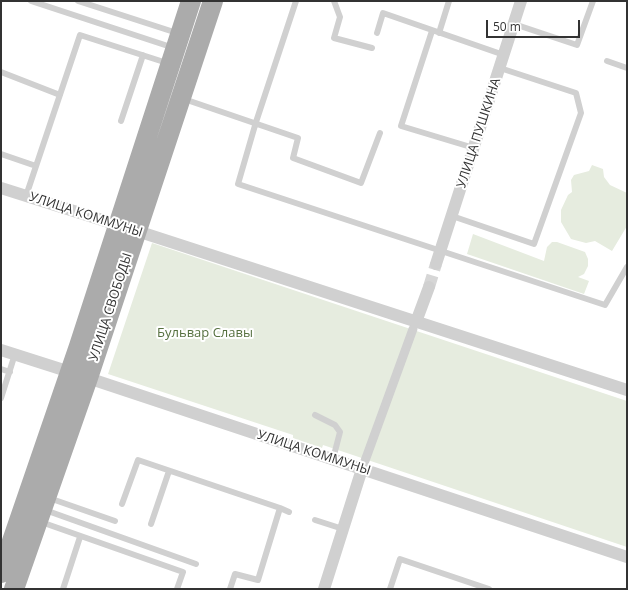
<!DOCTYPE html>
<meta charset="utf-8">
<style>
body{margin:0}
#map{position:relative;width:628px;height:590px;overflow:hidden;background:#fff;font-family:"Open Sans",sans-serif}
canvas{display:block}
.frame{position:absolute;inset:0;border:2px solid #333;pointer-events:none}
.scale{position:absolute;left:486px;top:20px;width:94px;height:18px;box-sizing:border-box;border:2px solid #333;border-top:0;padding-left:5px;font-size:12px;line-height:14px;white-space:nowrap;color:#333;-webkit-text-stroke:3px #fff;paint-order:stroke}
</style>
<div id="map">
<canvas width="628" height="590"></canvas>
<div class="frame"></div>
<div class="scale">50 m</div>
</div>
<script>
const ctx = document.querySelector('canvas').getContext('2d');
ctx.lineJoin = 'round';
function fill(path, color) { ctx.fillStyle = color; ctx.fill(path, 'evenodd'); }
const shape = rows => new Path2D(rows.map(r => 'M' + r).join(''));
function stroke(path, color, width, dash) { ctx.strokeStyle = color; ctx.lineWidth = width; ctx.lineCap = dash ? 'butt' : 'round'; ctx.setLineDash(dash || []); ctx.stroke(path); }
function drawText(font, color, halo, rows, align = 'center') {
  ctx.font = font + ' "Open Sans",sans-serif'; ctx.lineWidth = 4; ctx.setLineDash([]); ctx.textBaseline = 'middle'; ctx.strokeStyle = halo; ctx.fillStyle = color; for (const [text, x, y, turn = 0] of rows) {
    ctx.save(); ctx.translate(x, y); ctx.rotate((+turn || 0) * Math.PI / 180); ctx.textAlign = isNaN(turn) ? turn : align; if (halo) ctx.strokeText(text, 0, 0); ctx.fillText(text, 0, 0); ctx.restore();
  }
}
const green = shape([
 [592,165,603,169,604,177,610,185,627,193,627,226,612,251,595,241,586,243,571,239,561,222,561,210,568,195,572,192,571,180,574,175,589,171],
 [473,234,544,261,547,247,552,242,557,242,585,252,588,259,588,266,584,274,578,277,589,281,584,294,467,254],
 [152,243,627,401,627,547,323,445,322,448,293,438,293,435,108,374]
]);
const minorTunnel = shape([
 [429,287,436,264]
]);
const service = shape([
 [31,1,174,48],
 [78,1,177,33],
 [296,1,256,122,238,184,605,305,627,267],
 [334,1,340,17,334,38,372,48],
 [514,24,577,45,593,1],
 [432,31,401,126,474,148],
 [377,33,383,13,504,55],
 [439,33,449,1],
 [607,61,627,68],
 [1,72,60,95],
 [184,99,298,138,293,158,361,183,380,133],
 [121,121,143,55],
 [1,154,36,166],
 [26,196,80,35,167,63],
 [452,216,534,244,581,113,576,93,500,68],
 [1,369,10,372],
 [1,398,15,354],
 [315,415,335,425,340,432,333,459],
 [49,498,115,521],
 [122,504,138,460,280,508,258,580,235,574,230,589],
 [280,508,289,512],
 [45,510,196,564],
 [315,520,343,529],
 [41,522,183,572,177,589],
 [151,524,169,471],
 [63,589,80,537],
 [390,589,400,559,489,589]
]);
const pedestrian = shape([
 [362,469,413,329]
]);
const minor = shape([
 [1,188,118,225],
 [137,231,627,390],
 [436,264,521,1],
 [416,322,429,287],
 [1,350,70,372],
 [88,378,627,557],
 [324,589,362,469]
]);
const primary = shape([
 [1,573,79,346,191,1],
 [14,589,88,378,213,1]
]);
const streetNames = [
 ["УЛИЦА ПУШКИНА",479,133,-72],
 ["УЛИЦА КОММУНЫ",86,215,18],
 ["УЛИЦА СВОБОДЫ",111,307,-72],
 ["УЛИЦА КОММУНЫ",314,453,18]
];
const parkNames = [
 ["Бульвар Славы",205,333]
];
fill(green, '#e6ecdf');
stroke(minorTunnel, '#d6d6d6', 12, [12, 6]);
stroke(service, '#d0d0d0', 6);
stroke(pedestrian, '#d0d0d0', 9);
stroke(minor, '#d0d0d0', 12);
stroke(primary, '#ababab', 20);
drawText('13px', '#333', '#fff', streetNames);
drawText('13px', '#56703f', '#fff', parkNames);
</script>
